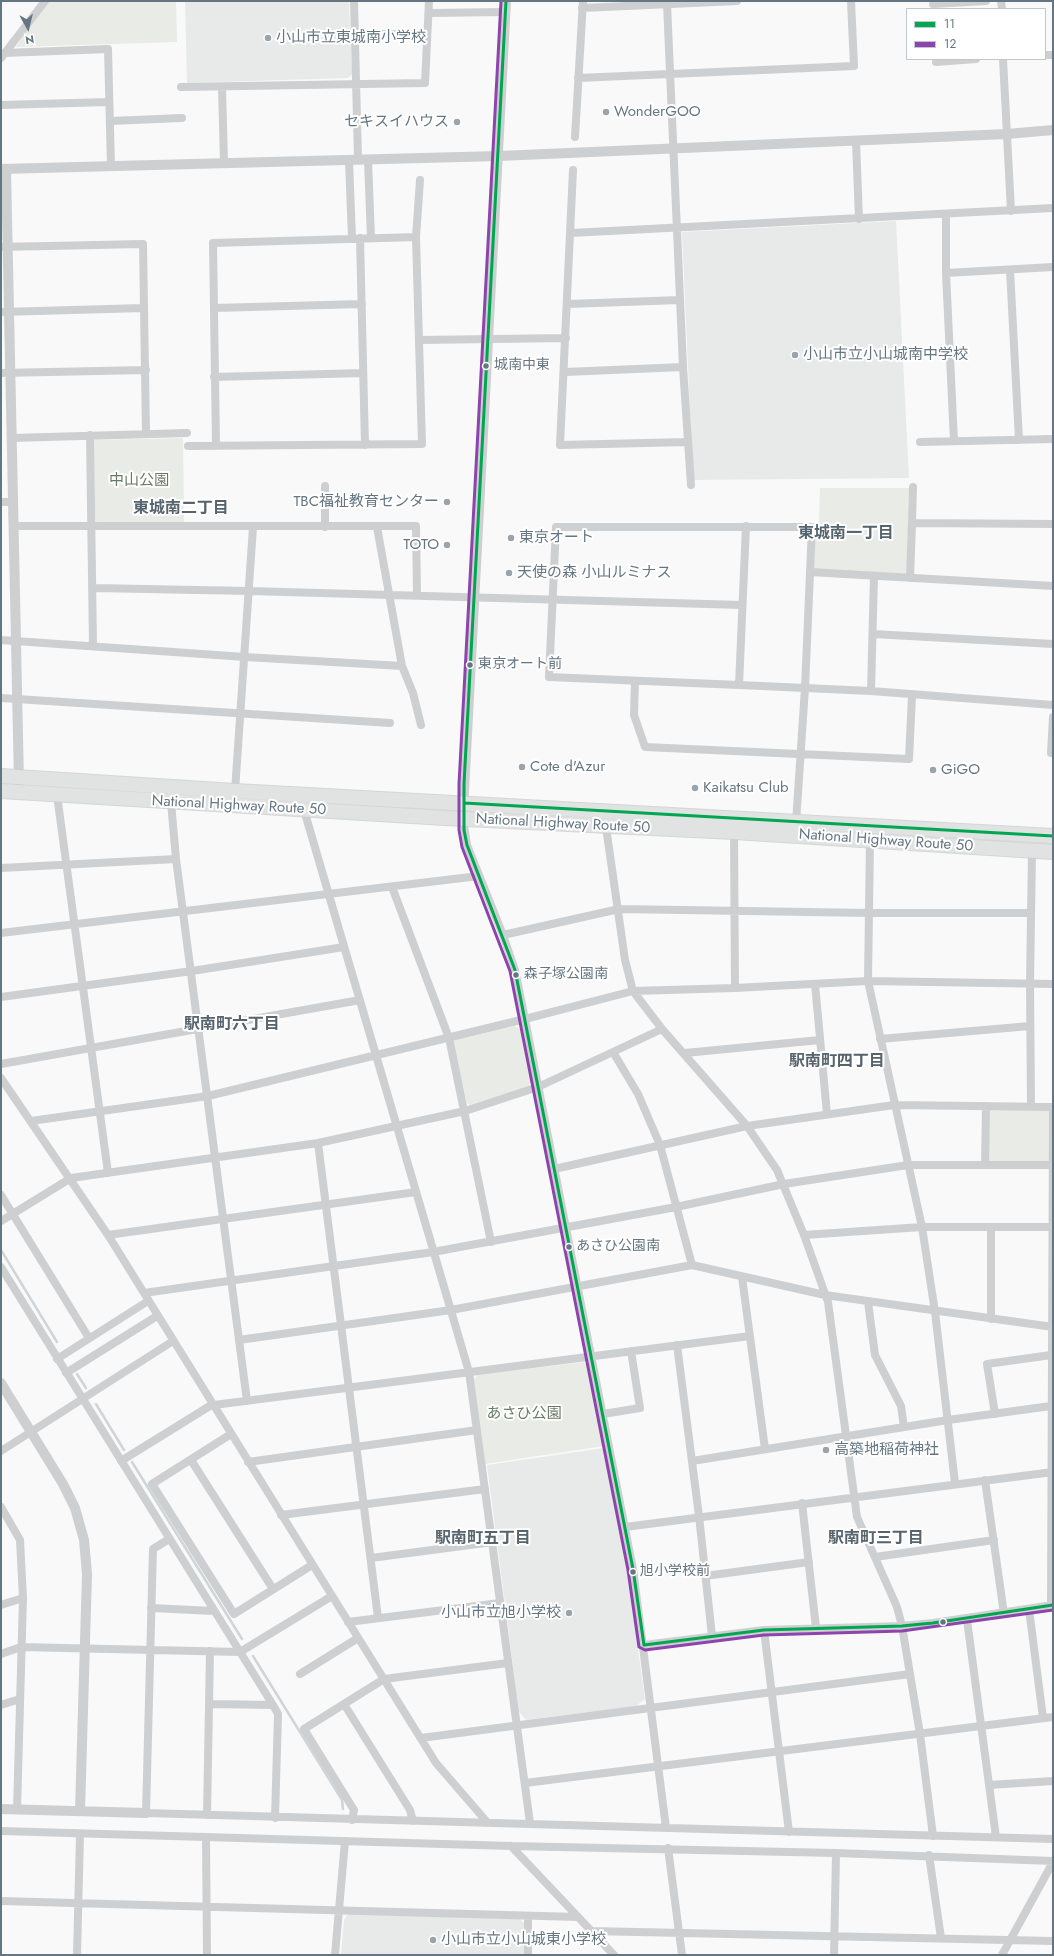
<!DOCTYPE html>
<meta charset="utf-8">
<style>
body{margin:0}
#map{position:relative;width:1054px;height:1956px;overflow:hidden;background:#f9f9f9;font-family:Jost,sans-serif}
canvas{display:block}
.frame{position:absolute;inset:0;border:2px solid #657683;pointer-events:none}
.legend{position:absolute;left:906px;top:8px;width:140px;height:52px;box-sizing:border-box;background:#fff;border:1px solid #c1c8cd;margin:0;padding:5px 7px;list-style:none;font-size:12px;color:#657683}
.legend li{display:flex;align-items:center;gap:8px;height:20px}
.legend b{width:20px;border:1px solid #c1c8cd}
.north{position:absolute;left:8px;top:8px;width:40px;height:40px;-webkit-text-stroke:3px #fff;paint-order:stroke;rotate:172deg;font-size:11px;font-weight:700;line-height:16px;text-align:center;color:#657683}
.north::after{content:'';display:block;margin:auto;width:14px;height:18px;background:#657683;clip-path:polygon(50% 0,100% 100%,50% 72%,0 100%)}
</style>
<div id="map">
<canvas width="1054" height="1956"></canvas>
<div class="frame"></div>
<ul class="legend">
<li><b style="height:5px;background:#00a651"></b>11</li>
<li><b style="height:5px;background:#8e44ad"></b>12</li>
</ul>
<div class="north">N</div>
</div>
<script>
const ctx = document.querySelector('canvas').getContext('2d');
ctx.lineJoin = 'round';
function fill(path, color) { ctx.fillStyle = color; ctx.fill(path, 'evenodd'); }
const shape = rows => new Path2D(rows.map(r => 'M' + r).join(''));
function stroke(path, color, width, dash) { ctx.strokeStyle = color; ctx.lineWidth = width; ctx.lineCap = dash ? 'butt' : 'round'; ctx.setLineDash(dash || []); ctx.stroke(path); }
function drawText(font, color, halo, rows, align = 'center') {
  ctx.font = font + ' Jost,"Noto Sans JP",sans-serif'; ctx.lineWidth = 4; ctx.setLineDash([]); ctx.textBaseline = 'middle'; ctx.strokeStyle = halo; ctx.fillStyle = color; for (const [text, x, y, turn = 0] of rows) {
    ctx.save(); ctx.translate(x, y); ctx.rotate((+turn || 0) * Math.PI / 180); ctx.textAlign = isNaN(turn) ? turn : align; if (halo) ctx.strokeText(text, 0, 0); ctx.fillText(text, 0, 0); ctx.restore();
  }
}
const built = shape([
 [185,1,349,1,352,74,348,78,187,83],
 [896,221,909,478,693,480,682,232],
 [604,1448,621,1528,645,1699,636,1706,526,1720,519,1712,487,1465],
 [348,1914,520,1919,525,1924,524,1955,341,1955,344,1920]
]);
const green = shape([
 [46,1,176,1,177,42,16,47],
 [183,438,184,523,99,524,95,520,94,440],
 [820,488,909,488,907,574,814,569,816,529,819,526],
 [515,1026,521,1029,531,1081,528,1087,470,1105,467,1103,453,1043,455,1040],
 [987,1107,1052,1108,1050,1164,986,1164],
 [584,1362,588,1367,604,1446,485,1464,474,1380,477,1375]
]);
const stream = shape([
 [1,1250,57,1342],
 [77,1374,86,1388],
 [96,1404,124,1450],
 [132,1462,242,1639],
 [253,1656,342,1800,343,1809]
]);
const minor = shape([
 [354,1,358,160],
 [1001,1,1002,9],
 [667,4,683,367,691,485],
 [933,4,986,1],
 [582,8,737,1],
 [429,13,505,12],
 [355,34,427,34],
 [4,53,108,49,111,167],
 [1045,55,1053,55],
 [1,58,45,1],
 [936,59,936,62,976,59],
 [1003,59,1011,211],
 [578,78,854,66,851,1],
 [181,87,425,83,429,1],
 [222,87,224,164],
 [1,105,109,102],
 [110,121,182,118],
 [575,137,583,1],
 [856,141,859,219],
 [368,160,371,238],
 [349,161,352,238],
 [573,170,560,445,688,442],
 [946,215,946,273,954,441],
 [571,233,1053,208],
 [360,238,365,445],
 [1,247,143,244,146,434],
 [1010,270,1019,440],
 [946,273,1053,267],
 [568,304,680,300],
 [214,308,362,304],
 [1,312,144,308],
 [420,340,566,338],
 [565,372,683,367],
 [1,373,146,370],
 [214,377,363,373],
 [90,435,93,646],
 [12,438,187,433],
 [920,442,1053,439],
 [216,445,213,243,416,237],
 [188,446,422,444,416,237,420,180],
 [325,486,325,527],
 [1,502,13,502],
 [912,523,913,487],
 [13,526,416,526,417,595],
 [377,527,402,666,413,693,421,725],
 [810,572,1053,586],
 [910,578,912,523,1053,524],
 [93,588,250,591,742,605],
 [873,634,1053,644],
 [1,640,245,657,402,666],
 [635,681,634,715,645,747,909,759,912,696],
 [739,685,746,526],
 [871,691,874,576],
 [1,698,390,723],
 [1051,753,1053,717],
 [235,791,253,527],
 [57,795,108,1173],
 [171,802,176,859,247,1401],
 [304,810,469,1372,530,1823],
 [463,819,467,845,503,935,515,970,525,1019,633,1569,666,1828],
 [796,823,805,688,812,527,556,527,549,677,739,685,871,691,1053,705],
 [606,827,625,960,633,991,662,1029,747,1126,777,1170,804,1235,828,1302,857,1517,897,1607,902,1626,920,1734,933,1836],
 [734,832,735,988],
 [870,840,868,981,922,1227,935,1312,955,1483],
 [1,868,176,859],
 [392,887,449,1038,491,1242],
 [1,933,479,876],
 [503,935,619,909,870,913,1031,913],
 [815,984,827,1114],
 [1,997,192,971,344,947],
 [880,1039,1030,1026],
 [613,1052,638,1094,660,1145,692,1265],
 [685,1053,820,1040],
 [1,1064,360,1000],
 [1,1078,108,1235,436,1763,487,1822],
 [1031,1106,1030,983,1032,851],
 [31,1121,208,1096,525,1019,633,991,735,988,868,981,1053,984],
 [318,1143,378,1618],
 [985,1165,986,1106],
 [554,1169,747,1126,894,1105,1053,1107],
 [1,1195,89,1338],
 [1,1221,71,1178,318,1143,465,1111,538,1087,662,1029],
 [108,1235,416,1192],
 [804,1235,922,1227,1053,1227],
 [1,1267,273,1705],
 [742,1277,765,1449],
 [144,1293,433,1252,676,1207,784,1184,908,1165,1052,1165],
 [868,1302,875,1355,901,1406,904,1427],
 [991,1319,991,1227],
 [239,1340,451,1310,692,1265,825,1295,1053,1327],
 [677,1345,699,1516,712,1636],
 [57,1359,148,1301],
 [66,1373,157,1316],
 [214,1405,750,1336],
 [603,1414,640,1408,631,1351],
 [995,1414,987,1364,1051,1355],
 [231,1434,152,1484,234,1614,312,1565],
 [1,1451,173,1341],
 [191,1460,273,1589],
 [121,1461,213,1404],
 [692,1461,948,1420,1051,1406],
 [248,1462,477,1430],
 [985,1480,1004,1614],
 [802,1503,816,1628],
 [1,1507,20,1540,23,1598,17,1810],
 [281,1515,485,1489],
 [625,1527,1053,1472],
 [169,1539,153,1549,146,1813,1053,1839],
 [875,1557,994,1540],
 [371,1558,493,1542],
 [705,1576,809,1562],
 [1,1605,23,1598],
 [1051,1606,1053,1113],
 [151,1608,214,1611],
 [1029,1609,1043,1718],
 [967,1620,996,1837],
 [348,1622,500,1603],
 [764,1630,789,1832],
 [644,1645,764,1630,902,1626,933,1623,1053,1605],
 [1,1654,21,1647,240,1652,332,1596],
 [300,1674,358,1638],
 [210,1704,273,1705,278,1714,275,1818],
 [344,1704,410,1810,413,1821],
 [1,1705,20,1699],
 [421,1738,910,1674],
 [525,1783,1053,1717],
 [989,1785,1053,1781],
 [207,1815,210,1651],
 [352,1820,354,1810,304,1729,384,1679,508,1663],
 [1,1831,511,1846,836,1853,1053,1861],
 [206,1838,207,1955],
 [511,1846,614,1955],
 [668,1848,682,1955],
 [929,1855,941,1938],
 [1,1901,578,1917],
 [591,1931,1053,1941],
 [77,1955,80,1834],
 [335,1955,345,1841],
 [528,1955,528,1916],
 [834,1955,836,1853],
 [1002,1955,1053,1862]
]);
const tertiary = shape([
 [1,169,499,156,1007,134,1053,130],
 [6,169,19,783],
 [463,810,506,1],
 [1,1383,63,1484,75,1508,84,1540,87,1574,80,1811],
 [1,1809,146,1813]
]);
const trunk = shape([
 [1,776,235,791,1053,836],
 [1,791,445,818,734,832,1053,852]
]);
const bus1 = shape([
 [506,1,464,784,464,830,467,845,515,970,633,1569,644,1645,764,1630,902,1626,933,1623,1053,1605],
 [464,803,1053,836]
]);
const bus2 = shape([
 [501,1,459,784,459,830,462,847,510,971,628,1570,639,1647,645,1650,764,1635,902,1631,1053,1610]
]);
const markers = [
 [268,38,4,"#99a4ac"],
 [606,112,4,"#99a4ac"],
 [457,122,4,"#99a4ac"],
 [795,355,4,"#99a4ac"],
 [486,366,3.5,"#657683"],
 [447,502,4,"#99a4ac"],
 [511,538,4,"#99a4ac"],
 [447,545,4,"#99a4ac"],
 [509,573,4,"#99a4ac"],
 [470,665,3.5,"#657683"],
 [522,767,4,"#99a4ac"],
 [933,770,4,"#99a4ac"],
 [695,788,4,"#99a4ac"],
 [516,975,3.5,"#657683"],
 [569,1247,3.5,"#657683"],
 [826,1450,4,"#99a4ac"],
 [633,1572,3.5,"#657683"],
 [569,1613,4,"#99a4ac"],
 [943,1622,3.5,"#657683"],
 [433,1940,4,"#99a4ac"]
];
const busNames = [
 ["城南中東",494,366],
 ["東京オート前",478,665],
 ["森子塚公園南",524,975],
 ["あさひ公園南",576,1247],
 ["旭小学校前",640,1572]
];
const poiNames = [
 ["小山市立東城南小学校",276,38],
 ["WonderGOO",614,112],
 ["セキスイハウス",449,122,"right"],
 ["小山市立小山城南中学校",803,355],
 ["TBC福祉教育センター",439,502,"right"],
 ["東京オート",519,538],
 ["TOTO",439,545,"right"],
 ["天使の森 小山ルミナス",517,573],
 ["Cote d'Azur",530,767],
 ["GiGO",941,770],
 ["Kaikatsu Club",703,788],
 ["高築地稲荷神社",834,1450],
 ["小山市立旭小学校",561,1613,"right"],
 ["小山市立小山城東小学校",441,1940]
];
const parkNames = [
 ["中山公園",139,481],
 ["あさひ公園",524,1414]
];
const streetNames = [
 ["National Highway Route 50",239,806,3],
 ["National Highway Route 50",563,824,3],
 ["National Highway Route 50",886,841,4]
];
const neighbourhoodNames = [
 ["東城南二丁目",181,509],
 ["東城南一丁目",846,534],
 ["駅南町六丁目",232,1025],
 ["駅南町四丁目",837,1062],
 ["駅南町五丁目",483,1539],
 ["駅南町三丁目",876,1539]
];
fill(built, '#e8e9e9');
fill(green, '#e8ebe6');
stroke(stream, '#ced6d9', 2.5);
stroke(trunk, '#d5d6d6', 16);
stroke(minor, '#cecfd0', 8);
stroke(tertiary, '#cecfd0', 10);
stroke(trunk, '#e1e2e2', 14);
stroke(bus1, '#00a651', 3);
stroke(bus2, '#8e44ad', 3);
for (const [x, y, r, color] of markers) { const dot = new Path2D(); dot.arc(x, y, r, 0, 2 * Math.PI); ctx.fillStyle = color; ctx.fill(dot); stroke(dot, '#fff', 1.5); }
drawText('14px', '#657683', '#fff', busNames, 'left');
drawText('15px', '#657683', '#fff', poiNames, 'left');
drawText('15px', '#687a64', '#fff', parkNames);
drawText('15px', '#657683', '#fff', streetNames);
drawText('bold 16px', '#57646e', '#fff', neighbourhoodNames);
</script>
